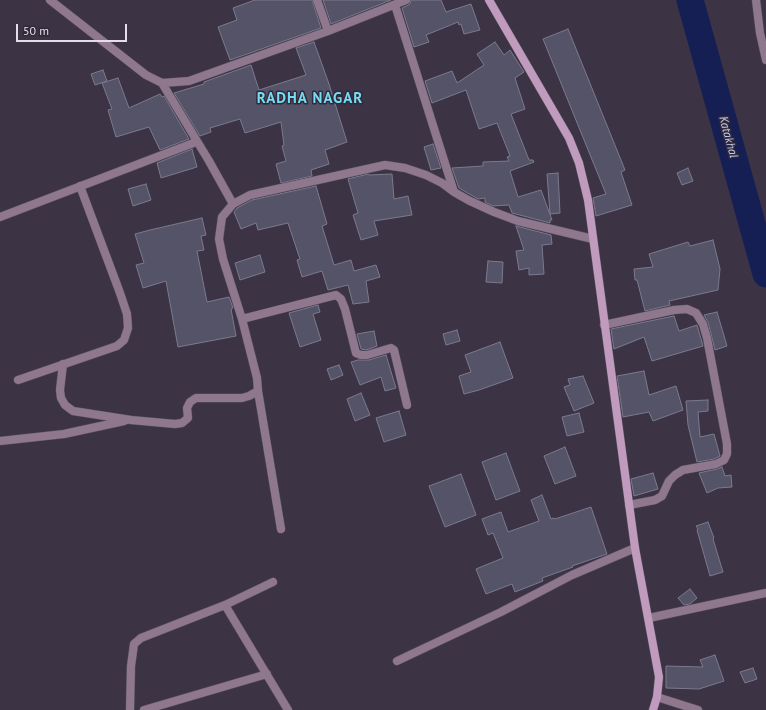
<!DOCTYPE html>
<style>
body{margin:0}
#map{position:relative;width:766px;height:710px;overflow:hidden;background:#3c3344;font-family:"PT Sans",sans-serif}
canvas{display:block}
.scale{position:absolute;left:16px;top:24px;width:111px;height:18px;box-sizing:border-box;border:2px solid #e3dee9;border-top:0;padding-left:5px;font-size:12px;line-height:14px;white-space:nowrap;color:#e3dee9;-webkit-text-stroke:3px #32293a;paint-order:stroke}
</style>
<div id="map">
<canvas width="766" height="710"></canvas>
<div class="scale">50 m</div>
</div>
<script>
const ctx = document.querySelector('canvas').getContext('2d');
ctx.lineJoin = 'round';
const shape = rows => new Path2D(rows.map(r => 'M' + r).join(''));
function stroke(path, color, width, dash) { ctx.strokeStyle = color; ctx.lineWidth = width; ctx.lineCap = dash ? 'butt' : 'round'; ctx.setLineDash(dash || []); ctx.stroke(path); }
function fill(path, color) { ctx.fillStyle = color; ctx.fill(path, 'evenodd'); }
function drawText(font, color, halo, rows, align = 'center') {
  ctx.font = font + ' "PT Sans",sans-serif'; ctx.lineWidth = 3; ctx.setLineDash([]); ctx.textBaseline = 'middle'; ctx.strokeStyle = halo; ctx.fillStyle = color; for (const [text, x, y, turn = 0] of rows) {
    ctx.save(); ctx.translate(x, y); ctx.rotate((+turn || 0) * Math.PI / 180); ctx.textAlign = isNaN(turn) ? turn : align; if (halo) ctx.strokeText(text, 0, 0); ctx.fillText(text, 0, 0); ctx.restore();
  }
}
const river = shape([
 [690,0,766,274]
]);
const building = shape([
 [255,0,312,0,321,28,230,60,218,27,237,20,233,8,255,0],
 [323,0,391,0,331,24,323,0],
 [411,0,441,0,446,12,471,4,480,30,464,34,461,24,459,25,458,22,426,35,429,42,414,47,402,8,410,4,411,0],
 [568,29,625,170,621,172,632,205,596,216,593,198,606,194,543,39,568,29],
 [314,42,329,84,347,142,325,150,329,164,311,170,312,176,281,183,276,164,286,161,282,146,284,145,281,122,245,133,240,119,210,128,211,132,200,136,174,93,204,84,204,82,251,65,259,90,306,75,296,48,314,42],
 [495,42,504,55,510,50,524,72,515,78,525,109,511,114,529,160,533,160,534,162,510,171,518,197,541,190,552,220,550,220,550,223,512,213,509,205,493,206,485,202,485,198,478,199,459,188,452,168,483,166,483,162,509,161,507,157,510,156,497,123,479,129,466,90,432,103,425,81,452,71,457,83,484,65,477,54,495,42],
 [103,70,107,81,95,85,91,74,103,70],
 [118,78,129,108,160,94,162,97,164,96,189,139,160,150,149,127,116,137,108,110,112,109,102,83,118,78],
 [433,144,441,168,431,170,424,147,433,144],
 [192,149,197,167,161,178,157,163,192,149],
 [688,168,693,181,682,185,677,173,688,168],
 [558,173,560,213,550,214,547,174,558,173],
 [368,174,369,175,392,174,394,199,408,196,412,215,374,221,378,235,361,240,353,215,358,213,348,179,368,174],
 [146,184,151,200,133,206,128,189,146,184],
 [316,186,327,224,322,226,334,265,351,260,354,271,376,265,380,277,366,281,369,302,353,304,348,285,328,290,322,271,302,277,297,260,300,259,288,223,258,230,256,223,241,229,234,212,237,208,252,200,316,186],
 [202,218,206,235,201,236,204,250,197,251,207,302,229,297,233,308,231,309,236,336,178,347,166,281,143,288,136,265,144,263,135,234,150,230,202,218],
 [516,226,551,235,552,244,542,245,544,274,529,275,529,268,519,270,516,251,524,250,516,226],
 [713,240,720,269,718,290,669,301,670,305,645,311,637,280,635,280,634,269,653,267,649,254,688,242,690,246,713,240],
 [260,255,265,272,240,280,235,263,260,255],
 [488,261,503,262,502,283,486,282,488,261],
 [318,305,320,312,313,314,321,340,300,347,289,313,318,305],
 [717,312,727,346,715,350,708,322,704,315,717,312],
 [674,316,679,331,697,325,703,346,652,361,644,337,614,349,611,329,674,316],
 [457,330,460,341,446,345,443,334,457,330],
 [374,331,377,346,366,350,361,349,357,334,374,331],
 [500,342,513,378,479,390,464,394,459,376,471,372,465,355,500,342],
 [386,355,396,388,385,391,381,377,360,385,351,362,358,360,369,360,386,355],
 [339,365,343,375,331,380,327,369,339,365],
 [644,371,649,395,676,386,683,410,653,421,649,412,623,417,617,376,644,371],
 [583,376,594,403,574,411,564,387,570,385,568,379,583,376],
 [361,393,370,415,355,421,347,399,361,393],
 [708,400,708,411,698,412,700,437,714,434,720,456,714,459,697,462,688,425,686,401,708,400],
 [399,411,406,435,384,442,376,418,399,411],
 [579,413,584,432,567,436,562,417,579,413],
 [565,447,576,476,555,484,544,456,565,447],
 [506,453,520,491,496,500,482,462,506,453],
 [722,467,725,476,731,475,732,487,718,488,707,493,699,473,717,469,722,467],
 [653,473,658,489,634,496,631,479,653,473],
 [461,474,476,515,445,527,429,486,461,474],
 [542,495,551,519,554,518,555,519,591,507,607,554,572,566,573,567,542,578,543,581,515,592,512,584,486,594,476,569,503,558,493,533,488,535,482,519,501,512,508,532,539,521,531,500,542,495],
 [708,522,714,538,713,539,723,572,710,576,697,530,698,529,696,526,708,522],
 [690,589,697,598,690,604,684,605,678,598,690,589],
 [715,655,724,681,699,689,666,688,666,666,703,667,700,660,715,655],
 [753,668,757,679,745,683,740,672,753,668]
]);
const street = shape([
 [50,0,146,75,162,83,189,81,328,31,406,0],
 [317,0,328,31],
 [756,0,760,33,766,60],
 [395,5,454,192],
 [162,83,209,161,233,204],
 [0,217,196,142],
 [242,319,336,295,341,299,345,309,356,353,361,355,367,355,391,348,394,350,407,405],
 [604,325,674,310,687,309,696,313,703,324,707,338,727,444,727,454,724,460,716,464,683,470,675,475,669,481,662,496,655,500,629,505],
 [63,364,60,390,61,398,65,405,73,411,131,420,175,424,182,423,188,418,187,408,190,402,196,398,242,398,249,396,258,391,257,378,242,319,223,259,219,239,222,217,233,204,250,195,385,165,405,168,426,175,442,183,454,192,470,201,494,212,518,221,593,239],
 [18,380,117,346,124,340,128,328,127,314,120,293,80,186],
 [258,391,281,529],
 [0,441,64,434,124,421],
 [225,605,288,710],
 [649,618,766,593],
 [397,661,501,612,572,575,635,548],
 [657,697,698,710],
 [130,710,131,666,134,644,141,638,225,605,273,582],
 [144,710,267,674]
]);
const secondary = shape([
 [489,0,569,138,579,163,588,200,635,548,659,677,657,697,653,710]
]);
const waterNames = [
 ["Katakhal",728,137,75]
];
const districtNames = [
 ["RADHA NAGAR",310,99]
];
stroke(river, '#151f54', 27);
fill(building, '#555367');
stroke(building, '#7c7a8f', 1);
stroke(street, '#5a5262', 9);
stroke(secondary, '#5a5262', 9);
stroke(street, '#8f778e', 8);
stroke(secondary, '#c09bbe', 8);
drawText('italic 12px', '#c2cef1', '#32293a', waterNames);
ctx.letterSpacing = '1px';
drawText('bold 15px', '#76dcf1', '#32293a', districtNames);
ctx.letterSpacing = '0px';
</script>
